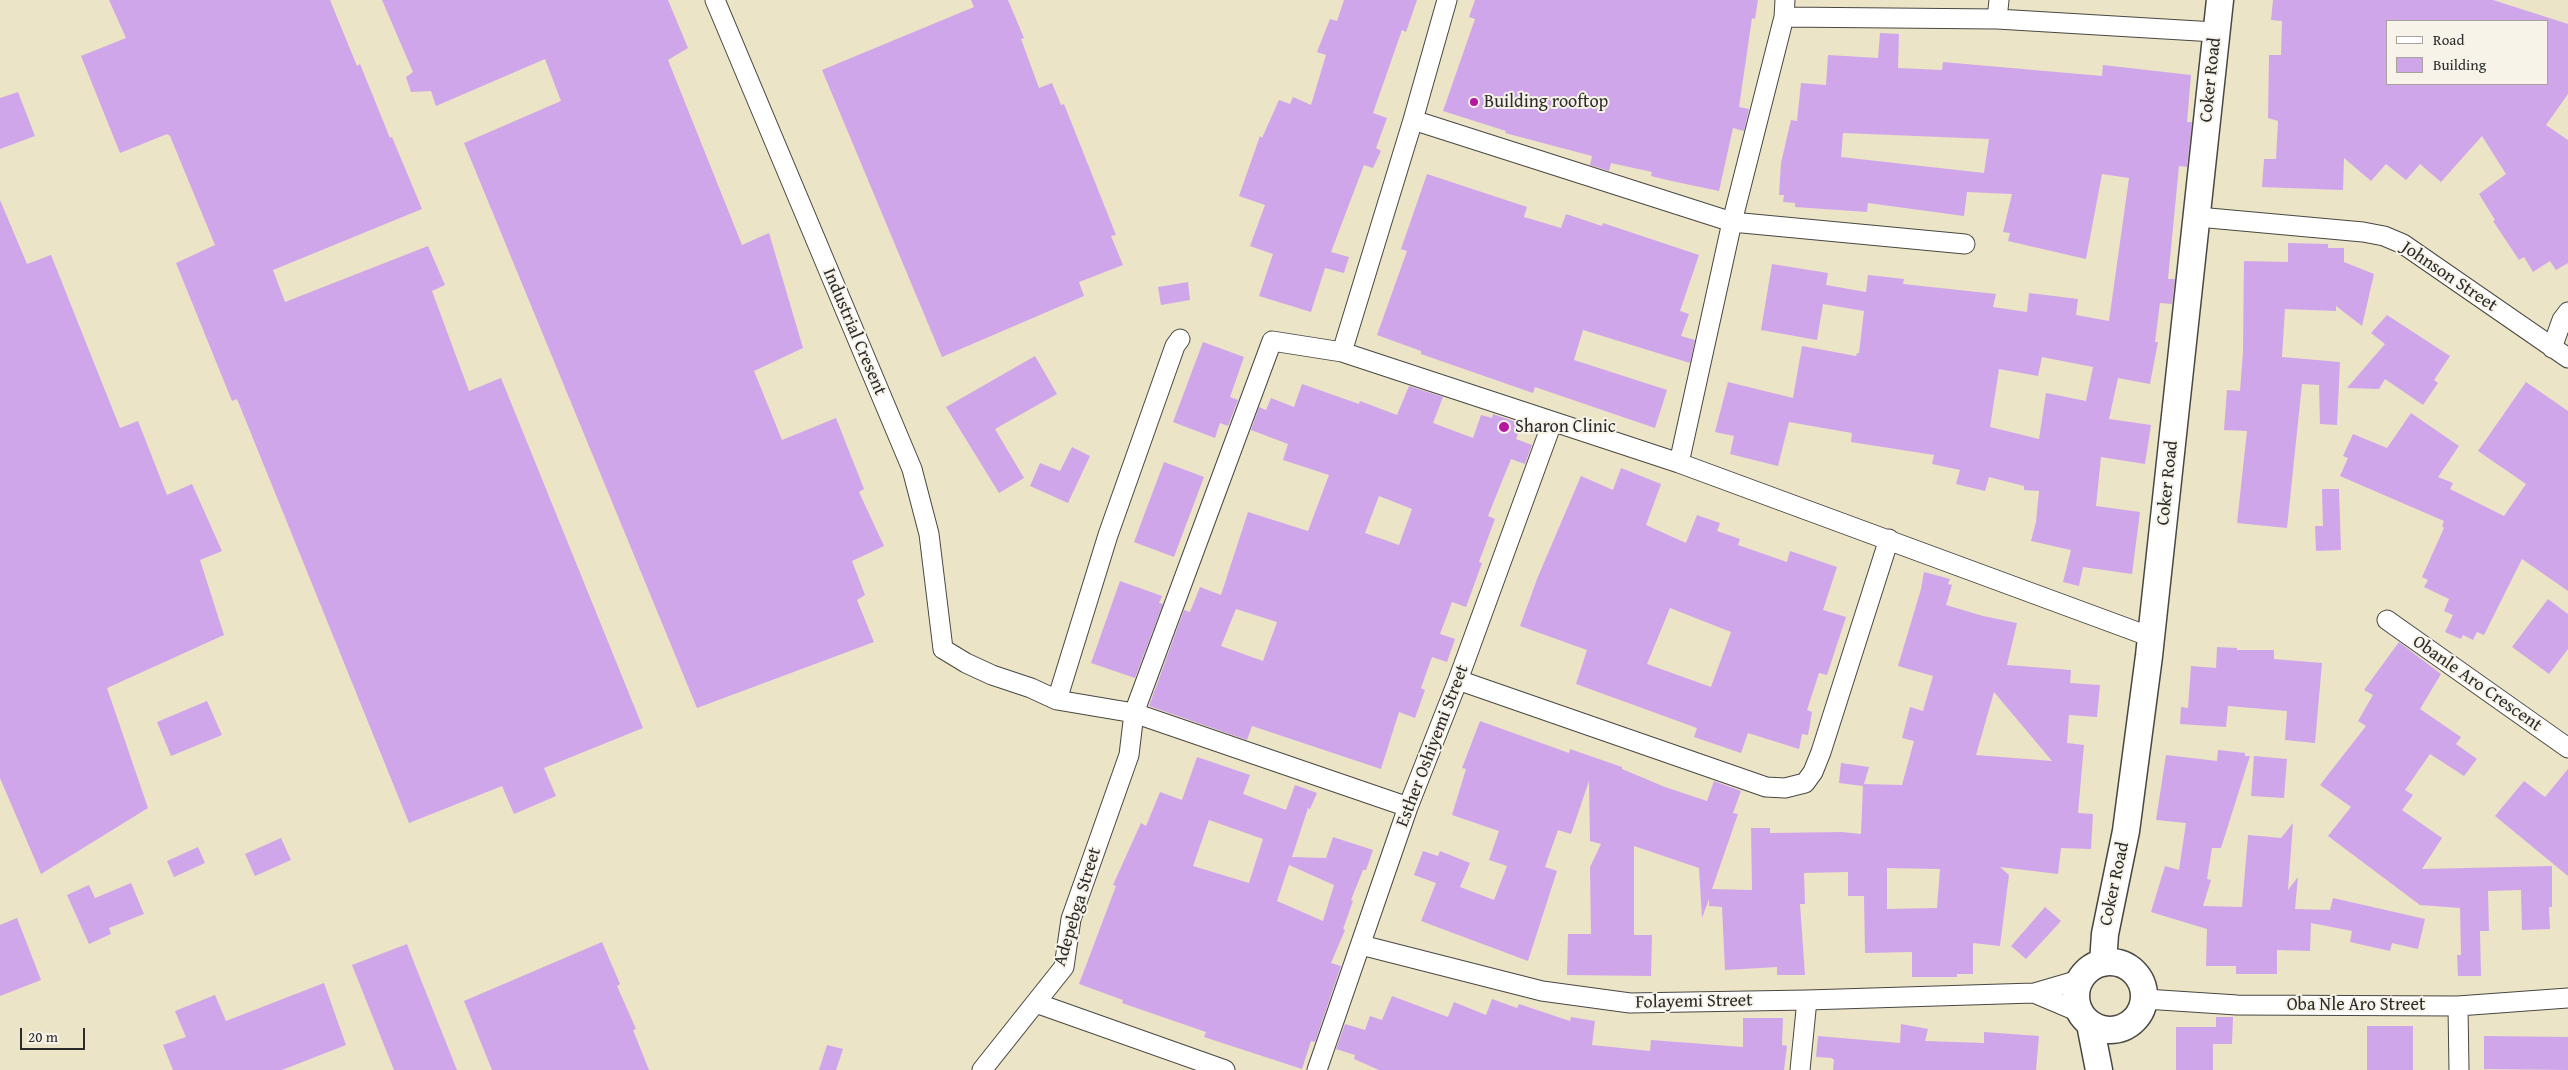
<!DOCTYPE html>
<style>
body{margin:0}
#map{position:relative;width:2568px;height:1070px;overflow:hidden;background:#ebe4c6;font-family:"Gentium Book Plus",serif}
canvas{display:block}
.legend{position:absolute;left:2386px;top:20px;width:162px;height:65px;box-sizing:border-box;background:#f7f3e8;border:1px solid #a5a39c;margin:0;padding:6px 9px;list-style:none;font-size:15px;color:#2b2b2b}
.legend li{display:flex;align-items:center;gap:10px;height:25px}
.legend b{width:25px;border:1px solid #a5a39c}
.scale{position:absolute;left:20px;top:1028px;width:65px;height:22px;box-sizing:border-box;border:2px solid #2b2b2b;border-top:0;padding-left:6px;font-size:15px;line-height:18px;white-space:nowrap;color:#2b2b2b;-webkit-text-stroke:4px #f7f3e8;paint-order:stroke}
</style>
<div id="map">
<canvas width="2568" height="1070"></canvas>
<ul class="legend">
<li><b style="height:6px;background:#fff"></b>Road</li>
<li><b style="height:14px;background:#d0a6ea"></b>Building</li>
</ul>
<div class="scale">20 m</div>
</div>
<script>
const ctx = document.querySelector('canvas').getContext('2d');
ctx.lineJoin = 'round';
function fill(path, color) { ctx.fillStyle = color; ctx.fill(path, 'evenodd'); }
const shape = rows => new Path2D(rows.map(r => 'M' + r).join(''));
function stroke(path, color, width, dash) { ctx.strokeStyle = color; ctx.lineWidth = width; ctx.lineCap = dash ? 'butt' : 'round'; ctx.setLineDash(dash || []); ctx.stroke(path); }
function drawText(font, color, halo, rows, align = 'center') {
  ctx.font = font + ' "Gentium Book Plus",serif'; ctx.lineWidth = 4; ctx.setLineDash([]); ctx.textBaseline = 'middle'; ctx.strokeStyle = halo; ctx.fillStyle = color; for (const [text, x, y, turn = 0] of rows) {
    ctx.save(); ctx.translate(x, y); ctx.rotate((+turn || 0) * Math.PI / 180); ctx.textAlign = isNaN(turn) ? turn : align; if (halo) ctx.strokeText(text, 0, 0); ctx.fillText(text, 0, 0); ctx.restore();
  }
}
const building = shape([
 [109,0,330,0,357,66,360,64,390,138,392,137,422,209,273,270,285,302,428,246,445,285,432,291,469,391,501,378,643,728,544,768,556,796,514,814,502,786,409,823,237,399,232,401,176,263,215,245,170,136,167,134,120,153,81,56,126,38],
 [382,0,668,0,688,48,668,60,742,245,769,233,803,348,754,371,782,440,836,418,864,489,859,492,884,546,852,561,865,595,857,600,874,642,697,708,464,143,561,101,545,59,436,106,431,91,411,92,406,77,413,72],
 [971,0,1008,0,1024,38,1021,39,1039,88,1052,83,1061,105,1064,104,1116,235,1111,236,1123,265,1079,282,1084,296,942,357,822,70,974,7],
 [1344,0,1417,0,1406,32,1402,30,1373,113,1387,118,1376,148,1381,151,1373,168,1364,165,1331,252,1349,257,1344,273,1325,268,1311,312,1259,296,1273,254,1250,246,1265,205,1239,196,1260,136,1262,138,1279,100,1290,104,1293,97,1311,105,1326,55,1317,52,1330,19,1337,21],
 [1475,0,1758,0,1755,19,1752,18,1739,107,1749,109,1744,131,1733,128,1719,191,1667,180,1651,176,1652,172,1611,163,1609,171,1603,169,1590,165,1592,156,1505,133,1506,131,1443,111,1475,19,1469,17],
 [2273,0,2493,0,2568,24,2568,94,2546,125,2568,140,2568,263,2556,270,2550,261,2533,272,2524,257,2519,260,2493,221,2495,220,2479,194,2506,174,2482,136,2441,182,2420,164,2406,180,2386,164,2371,181,2344,158,2343,190,2262,187,2264,159,2276,159,2278,121,2268,118,2269,55,2281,55,2282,21,2271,20],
 [2547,20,2547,84,2387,84,2387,21],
 [1880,33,1899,34,1898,68,1942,70,1943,62,2102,76,2103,65,2191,75,2187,122,2192,122,2187,167,2179,166,2168,279,2175,279,2172,304,2160,303,2155,342,2158,342,2150,384,2118,378,2109,419,2151,425,2145,464,2101,457,2096,506,2140,512,2132,574,2083,567,2079,586,2063,582,2071,550,2031,541,2036,522,2039,491,2024,490,2024,486,1989,477,1985,491,1956,484,1960,470,1932,464,1934,455,1851,442,1852,433,1789,422,1778,466,1730,454,1734,436,1715,432,1728,382,1793,398,1802,346,1856,356,1857,353,1859,353,1864,311,1823,304,1817,340,1761,330,1772,264,1828,273,1826,285,1866,292,1868,275,1904,279,1903,284,1996,294,1993,307,2027,312,2029,293,2078,299,2076,315,2109,321,2129,178,2102,174,2086,259,2008,241,2010,233,2003,232,2012,194,1967,192,1964,216,1868,203,1867,212,1795,207,1795,203,1783,202,1784,195,1779,195,1781,163,1791,120,1797,121,1801,83,1826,85,1828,55,1878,58],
 [1843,133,1989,139,1984,173,1841,157],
 [2042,357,2093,367,2086,401,2046,393,2039,439,1990,427,1999,369,2038,376],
 [18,92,35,136,0,149,0,98],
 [1427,174,1527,207,1524,217,1561,228,1566,214,1602,226,1603,223,1699,255,1680,311,1689,314,1681,336,1695,340,1690,363,1583,330,1574,360,1667,390,1655,428,1535,387,1533,393,1421,354,1421,351,1377,335,1407,251,1401,249],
 [0,200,27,264,51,255,120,428,138,421,167,495,192,484,222,551,200,560,224,635,107,688,148,808,41,874,0,778],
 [2288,243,2328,244,2328,248,2344,248,2344,262,2374,274,2362,326,2336,306,2336,311,2285,309,2282,357,2340,362,2337,425,2320,424,2319,385,2302,384,2287,528,2237,523,2247,431,2224,430,2227,390,2240,391,2243,352,2244,261,2288,262],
 [1188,282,1190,300,1161,305,1158,287],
 [2387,315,2450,356,2434,380,2438,383,2423,405,2385,379,2379,389,2347,388,2385,344,2371,333],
 [1203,342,1244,357,1230,397,1238,400,1228,426,1220,423,1215,438,1173,422],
 [1035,356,1057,394,995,429,1024,478,999,493,946,407],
 [2526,382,2568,411,2568,591,2522,559,2484,635,2477,632,2473,640,2463,635,2461,639,2445,632,2453,615,2444,611,2449,599,2424,587,2428,580,2422,577,2444,528,2442,526,2444,521,2340,476,2348,458,2343,456,2353,434,2387,448,2411,413,2459,446,2438,477,2453,483,2450,489,2504,516,2526,484,2478,451],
 [1302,384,1359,404,1360,401,1397,415,1409,386,1443,397,1433,423,1473,438,1481,415,1492,418,1493,414,1522,424,1516,439,1532,445,1525,464,1511,459,1488,516,1495,519,1479,562,1482,563,1466,607,1452,602,1440,634,1455,639,1447,662,1432,657,1421,688,1425,690,1415,718,1399,712,1381,769,1252,726,1247,740,1149,706,1184,610,1190,612,1200,587,1221,595,1248,512,1308,531,1329,475,1283,460,1288,444,1251,430,1259,407,1266,410,1271,398,1294,407],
 [1379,496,1412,509,1399,545,1365,533],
 [1236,609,1277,622,1263,661,1221,646],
 [1072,447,1090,456,1068,503,1030,486,1040,463,1060,471],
 [1164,462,1204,477,1174,557,1134,542],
 [1621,468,1661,484,1646,525,1686,543,1697,515,1720,523,1717,531,1740,539,1738,545,1787,562,1790,551,1837,567,1823,610,1846,617,1827,675,1819,673,1807,710,1812,712,1808,735,1802,734,1799,749,1748,733,1741,753,1694,737,1697,728,1576,684,1587,650,1520,626,1537,579,1581,476,1613,490],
 [1670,608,1731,632,1711,687,1647,664],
 [2322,489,2339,489,2341,550,2316,551,2315,526,2323,526],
 [1924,572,1950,579,1948,584,1952,585,1946,605,1983,616,2017,623,2007,665,2071,670,2070,683,2100,685,2097,717,2069,715,2067,743,2084,745,2078,813,2093,814,2091,849,2061,848,2058,874,2000,867,2009,875,2000,946,1973,943,1973,974,1957,974,1957,977,1912,977,1912,952,1865,953,1864,896,1848,896,1848,872,1804,873,1805,904,1800,904,1805,975,1777,975,1777,967,1725,970,1722,907,1709,906,1709,899,1702,918,1699,868,1634,846,1634,935,1652,935,1651,976,1567,975,1568,934,1591,934,1590,867,1601,844,1590,841,1589,781,1571,834,1558,830,1545,867,1557,871,1528,961,1421,921,1436,883,1414,875,1423,851,1438,856,1440,851,1470,863,1460,887,1494,900,1507,866,1489,860,1499,831,1452,815,1466,769,1462,768,1480,721,1569,753,1570,749,1622,767,1622,769,1665,787,1707,801,1714,781,1741,791,1733,813,1738,814,1712,889,1752,890,1751,828,1770,828,1770,833,1842,832,1861,834,1863,786,1839,783,1841,763,1869,767,1864,784,1902,785,1914,741,1902,738,1910,707,1923,711,1933,676,1898,666,1921,589],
 [1994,692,2052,761,1976,755],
 [1887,868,1940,869,1937,908,1887,909],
 [1120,581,1162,596,1159,603,1163,604,1135,678,1091,663],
 [2548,599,2568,614,2568,649,2549,674,2512,647],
 [2399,642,2441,674,2420,709,2461,737,2456,744,2477,759,2464,776,2430,754,2405,790,2413,795,2402,810,2442,838,2422,869,2552,866,2552,907,2549,907,2550,929,2522,930,2521,890,2488,891,2489,931,2480,931,2481,976,2458,976,2457,955,2461,955,2460,908,2420,905,2328,836,2351,807,2320,785,2366,726,2358,721,2373,695,2364,690],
 [2217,647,2237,648,2237,650,2274,650,2274,659,2322,663,2315,743,2285,740,2287,711,2228,706,2226,727,2180,724,2181,707,2188,708,2191,666,2216,668],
 [207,701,222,735,171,756,157,722],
 [2218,750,2245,753,2245,756,2250,756,2221,848,2212,848,2207,879,2211,880,2203,906,2242,907,2248,835,2281,838,2293,823,2288,890,2298,877,2295,909,2330,910,2333,898,2425,919,2418,949,2392,943,2390,951,2350,942,2352,931,2311,923,2310,951,2277,950,2277,974,2236,974,2236,966,2206,966,2207,929,2151,912,2165,866,2179,870,2186,823,2156,820,2166,755,2217,761],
 [2254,756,2287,759,2284,798,2251,796],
 [1197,757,1250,775,1243,794,1286,810,1295,785,1317,793,1310,809,1308,808,1292,857,1326,858,1333,837,1373,850,1366,870,1363,870,1351,900,1353,901,1343,929,1345,930,1331,963,1341,966,1315,1042,1311,1041,1302,1069,1204,1037,1206,1032,1122,1003,1123,1000,1079,984,1116,886,1113,885,1141,823,1146,826,1160,792,1182,800],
 [1209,820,1263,839,1249,883,1193,866],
 [1289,865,1334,885,1323,921,1277,901],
 [2568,769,2568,876,2495,816,2524,781,2545,797],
 [281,838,291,860,255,876,245,854],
 [198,847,205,863,174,877,167,861],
 [131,883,144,914,109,928,111,934,89,944,67,895,89,885,95,898],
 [2045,907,2061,921,2026,959,2011,946],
 [17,918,41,980,0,996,0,925],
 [602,942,620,984,617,986,636,1029,633,1030,649,1070,492,1070,464,1001],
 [407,944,413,960,457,1070,394,1070,352,965],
 [324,983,346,1045,282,1070,173,1070,163,1045,186,1037,175,1011,215,995,226,1021],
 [1392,996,1448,1017,1454,1002,1486,1015,1492,999,1517,1008,1519,1004,1570,1021,1571,1017,1595,1021,1592,1045,1650,1051,1651,1040,1743,1047,1743,1018,1783,1018,1782,1045,1787,1046,1784,1070,1379,1070,1354,1059,1355,1055,1336,1049,1345,1024,1365,1030,1370,1016,1382,1020],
 [2216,1017,2233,1017,2232,1044,2213,1044,2213,1070,2176,1070,2176,1027,2216,1027],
 [1901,1024,1928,1029,1925,1041,1984,1043,1984,1032,2039,1036,2036,1070,1833,1070,1834,1060,1832,1058,1816,1057,1818,1036,1900,1043],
 [2367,1026,2413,1026,2413,1070,2367,1070],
 [2484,1036,2568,1037,2568,1070,2484,1069],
 [827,1045,843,1049,836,1070,819,1070]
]);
const street = shape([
 [715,0,912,469,929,534,943,649,966,663,992,675,1031,688,1057,700,1134,713,1129,755,1071,919,1064,967,982,1070],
 [1784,17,1997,19,2215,32],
 [1997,19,1999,0],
 [1413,120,1732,222,1965,244],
 [2198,217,2363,232,2384,236,2403,244,2568,358],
 [2552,348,2562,320,2568,312],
 [1342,352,1413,120,1447,0],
 [1679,463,1732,222,1784,17,1785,0],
 [2387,620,2568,748],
 [1458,680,1766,787,1785,788,1805,783,1813,772,1821,752,1889,539],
 [1057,700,1108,535,1175,346,1180,339],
 [1408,807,1134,713,1272,341,1342,352,1679,463,2151,637],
 [1361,945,1542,991,1630,1003,1807,1000,2034,993,2082,979],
 [2034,993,2079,1012],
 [2145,999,2237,1005,2458,1006,2568,998],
 [1036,1003,1225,1070],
 [2458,1006,2459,1070],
 [1317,1070,1408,807,1458,680,1552,423],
 [1800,1070,1807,1000]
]);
const secondary = shape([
 '2076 996a34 34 0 1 1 68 0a34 34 0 1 1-68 0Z',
 [2103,963,2105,934,2126,831,2149,656,2220,0],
 [2090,1024,2099,1070]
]);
const markers = [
 [1474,102,5,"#b5179e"],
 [1504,427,6,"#b5179e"]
];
const streetNames = [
 ["Coker Road",2211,80,-84],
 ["Johnson Street",2449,277,34],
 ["Industrial Cresent",854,332,67],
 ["Coker Road",2168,483,-84],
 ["Obanle Aro Crescent",2477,684,35],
 ["Esther Oshiyemi Street",1433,746,-69],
 ["Coker Road",2115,884,-78],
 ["Adepebga Street",1078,907,-73],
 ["Folayemi Street",1694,1002,-1],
 ["Oba Nle Aro Street",2356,1005]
];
const poiNames = [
 ["Building rooftop",1484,102],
 ["Sharon Clinic",1515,427]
];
fill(building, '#d0a6ea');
stroke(street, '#484742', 21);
stroke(secondary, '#484742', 29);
stroke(street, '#fff', 19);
stroke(secondary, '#fff', 26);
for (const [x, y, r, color] of markers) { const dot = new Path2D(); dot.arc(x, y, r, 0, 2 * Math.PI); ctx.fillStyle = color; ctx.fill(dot); stroke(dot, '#f7f3e8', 2); }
drawText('18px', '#2b2b2b', '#f7f3e8', streetNames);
drawText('18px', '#2b2b2b', '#f7f3e8', poiNames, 'left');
</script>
